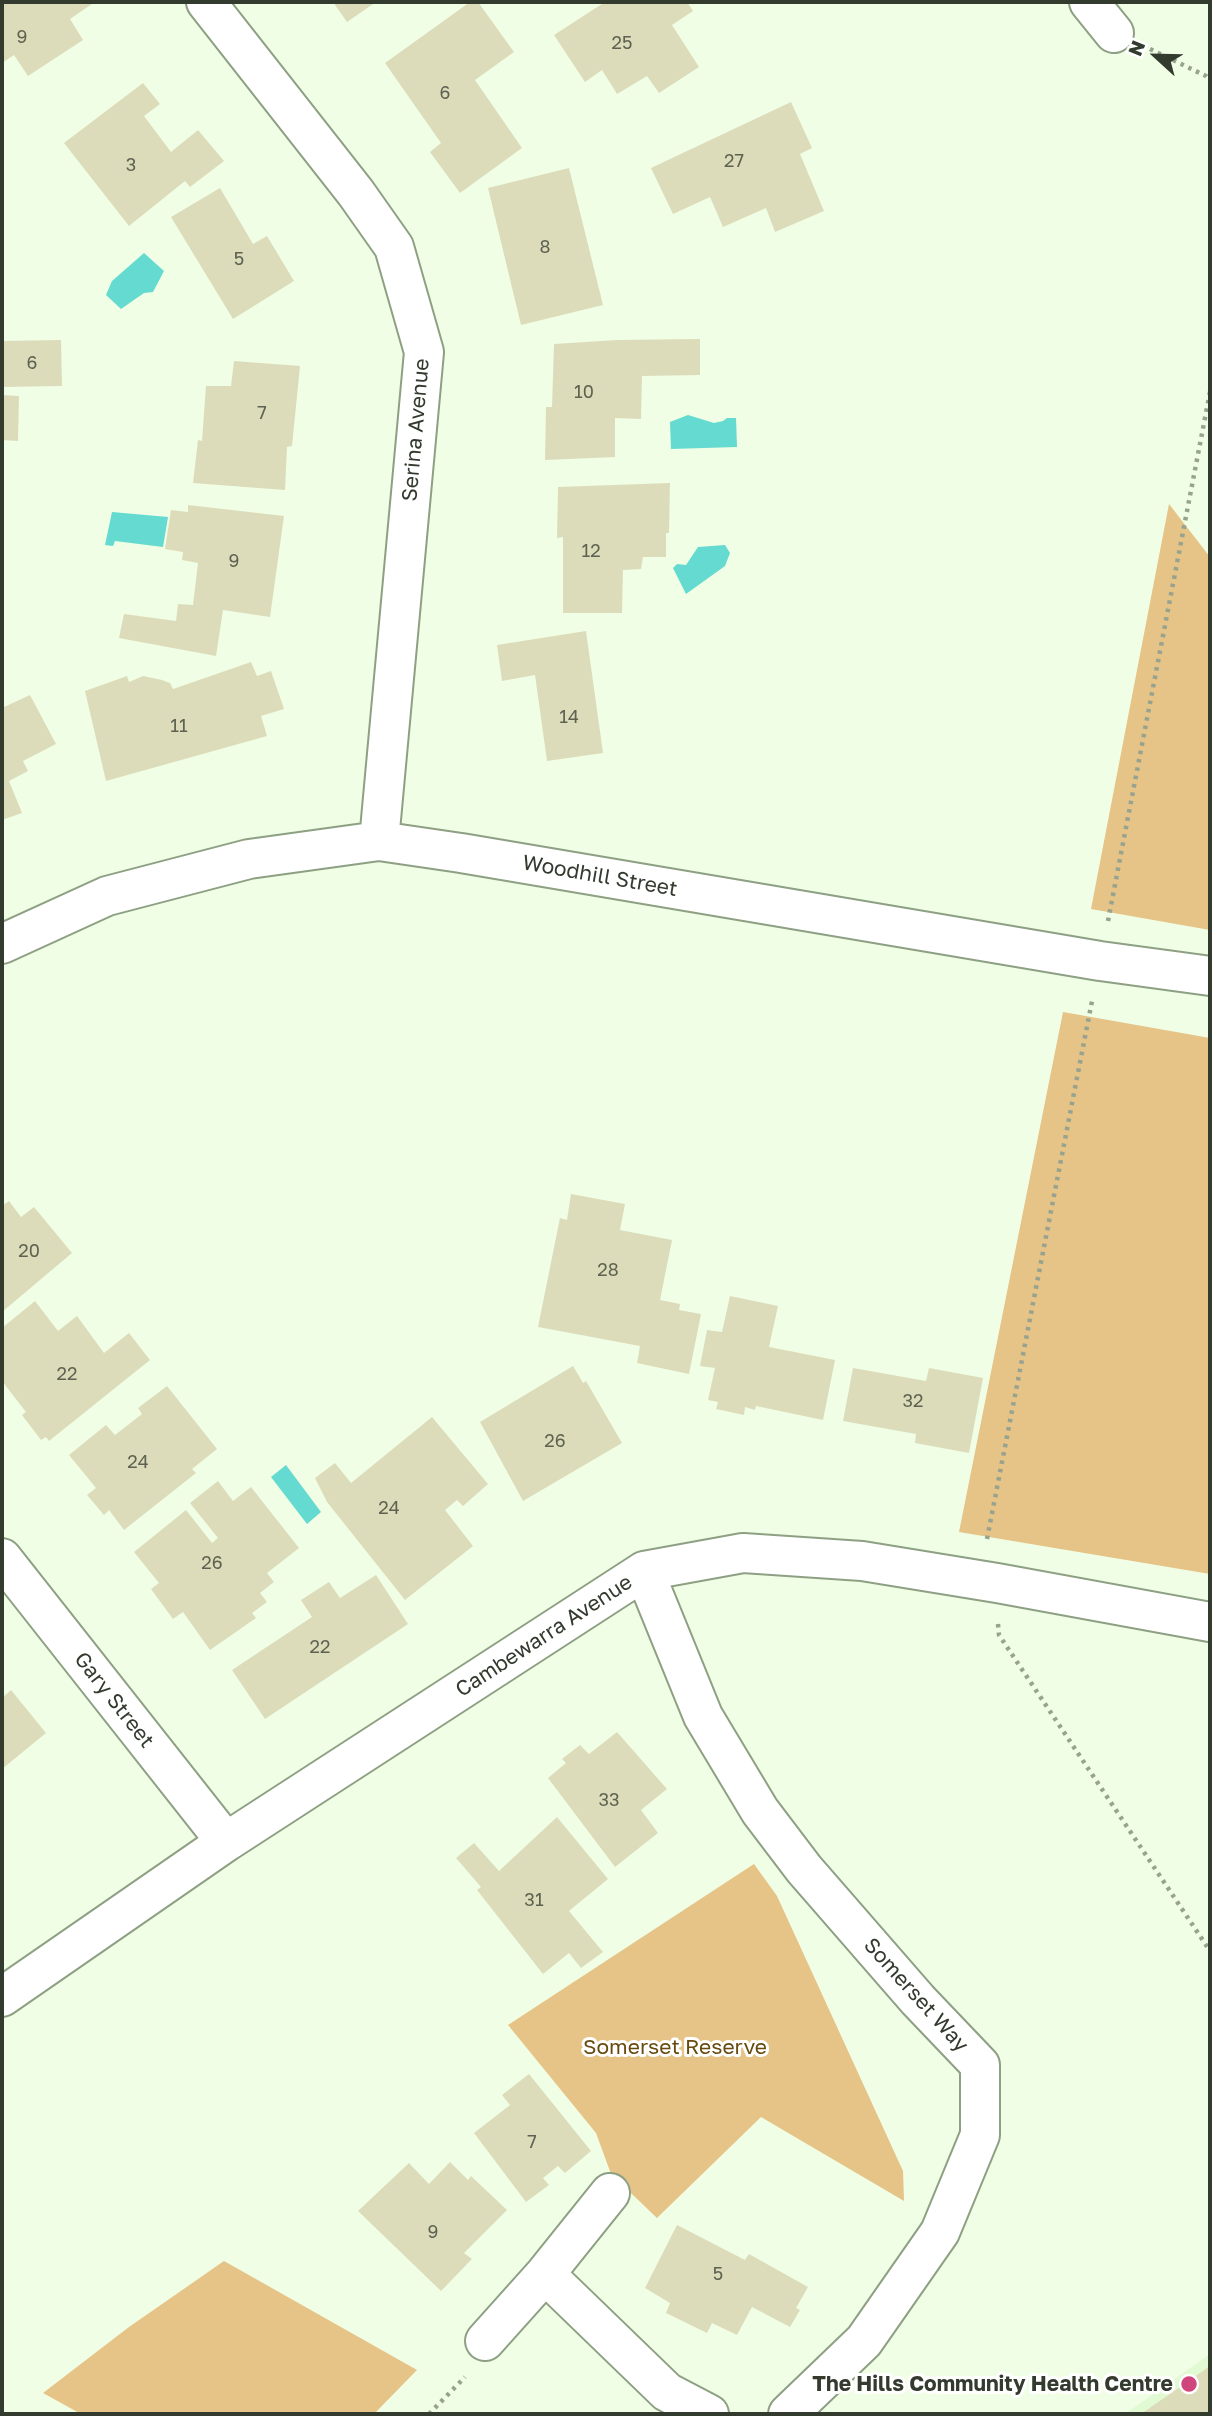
<!DOCTYPE html>
<style>
body{margin:0}
#map{position:relative;width:1212px;height:2416px;overflow:hidden;background:#effee5;font-family:"Golos Text",sans-serif}
canvas{display:block}
.frame{position:absolute;inset:0;border:4px solid #333a2e;pointer-events:none}
.north{position:absolute;left:1121px;top:21px;width:70px;height:70px;-webkit-text-stroke:5px #fff;paint-order:stroke;rotate:292deg;font-size:19px;font-weight:700;line-height:28px;text-align:center;color:#333a2e}
.north::after{content:'';display:block;margin:auto;width:24px;height:32px;background:#333a2e;clip-path:polygon(50% 0,100% 100%,50% 72%,0 100%)}
</style>
<div id="map">
<canvas width="1212" height="2416"></canvas>
<div class="frame"></div>
<div class="north">N</div>
</div>
<script>
const ctx = document.querySelector('canvas').getContext('2d');
ctx.lineJoin = 'round';
function fill(path, color) { ctx.fillStyle = color; ctx.fill(path, 'evenodd'); }
const shape = rows => new Path2D(rows.map(r => 'M' + r).join(''));
function stroke(path, color, width, dash) { ctx.strokeStyle = color; ctx.lineWidth = width; ctx.lineCap = dash ? 'butt' : 'round'; ctx.setLineDash(dash || []); ctx.stroke(path); }
function drawText(font, color, halo, rows, align = 'center') {
  ctx.font = font + ' "Golos Text",sans-serif'; ctx.lineWidth = 6; ctx.setLineDash([]); ctx.textBaseline = 'middle'; ctx.strokeStyle = halo; ctx.fillStyle = color; for (const [text, x, y, turn = 0] of rows) {
    ctx.save(); ctx.translate(x, y); ctx.rotate((+turn || 0) * Math.PI / 180); ctx.textAlign = isNaN(turn) ? turn : align; if (halo) ctx.strokeText(text, 0, 0); ctx.fillText(text, 0, 0); ctx.restore();
  }
}
const built = shape([
 [1210,2354,1210,2414,1125,2414]
]);
const green = shape([
 [1169,504,1210,557,1210,930,1091,909],
 [1063,1012,1210,1038,1210,1574,959,1532],
 [754,1864,777,1896,903,2171,904,2201,761,2117,657,2218,611,2174,596,2133,508,2025],
 [224,2261,417,2370,374,2414,81,2414,43,2393,129,2327]
]);
const water = shape([
 [144,253,164,271,153,292,144,293,121,309,106,295,112,281],
 [688,415,714,423,723,421,727,418,736,418,737,447,671,449,670,422],
 [112,512,168,517,163,547,115,541,113,546,105,545],
 [725,545,730,553,725,566,686,594,673,568,677,564,686,565,698,547],
 [286,1465,321,1512,307,1524,271,1477]
]);
const building = shape([
 [2,2,95,2,70,19,83,40,28,76,14,55,2,63],
 [333,2,376,2,347,22],
 [470,2,478,2,514,52,475,80,522,148,460,193,430,152,441,143,385,63],
 [605,2,687,2,693,11,672,25,699,67,659,93,647,76,617,94,602,70,585,82,554,35],
 [143,83,160,104,144,116,171,152,198,130,224,161,190,187,185,181,129,226,64,143],
 [791,102,812,148,800,154,824,211,775,232,766,208,723,227,710,197,673,214,651,168],
 [569,168,603,305,521,325,488,188],
 [220,188,253,244,267,236,294,281,233,319,171,217],
 [700,339,700,375,642,376,641,419,615,418,615,457,545,460,546,407,552,407,554,344,617,340],
 [61,340,62,386,2,387,2,341],
 [234,361,300,366,292,446,287,447,285,490,193,483,198,440,202,441,206,386,231,386],
 [2,395,19,396,18,441,2,440],
 [670,483,669,533,666,533,666,557,643,557,641,569,623,570,622,613,563,613,563,537,557,538,558,487],
 [188,505,284,516,270,617,223,610,216,656,119,638,124,614,176,621,178,604,193,605,198,563,182,560,183,552,165,549,171,510,188,512],
 [586,631,603,753,547,761,535,675,502,681,497,645],
 [251,662,257,676,271,671,284,709,261,716,267,736,106,781,85,691,127,676,129,682,143,676,162,680,170,683,173,689],
 [30,695,56,744,23,761,28,771,9,781,22,813,2,820,2,708],
 [571,1194,625,1204,620,1230,672,1240,660,1300,680,1304,679,1310,701,1314,689,1374,637,1363,640,1346,538,1327,560,1218,567,1220],
 [9,1201,21,1217,34,1207,72,1253,2,1312,2,1206],
 [730,1296,778,1306,769,1347,835,1360,823,1420,756,1406,755,1410,745,1407,744,1415,716,1409,718,1402,708,1400,715,1368,700,1366,707,1330,722,1332],
 [35,1301,58,1331,77,1316,104,1353,129,1333,150,1360,49,1441,46,1437,41,1440,22,1415,26,1412,2,1381,2,1328],
 [573,1366,583,1383,586,1381,622,1443,523,1501,480,1422],
 [853,1368,926,1381,929,1368,983,1378,969,1453,915,1443,916,1434,843,1421],
 [167,1386,217,1449,192,1469,196,1473,124,1530,109,1510,104,1515,87,1495,96,1488,69,1455,106,1425,115,1435,142,1414,138,1408],
 [432,1417,488,1484,463,1506,457,1500,445,1510,473,1546,405,1600,327,1502,315,1478,335,1463,351,1483],
 [218,1481,233,1501,251,1487,299,1548,267,1573,274,1582,260,1593,267,1602,252,1613,256,1618,210,1650,183,1612,173,1619,151,1589,159,1583,134,1552,186,1510,212,1543,218,1538,190,1503],
 [376,1575,408,1624,265,1719,232,1670,312,1617,301,1600,329,1582,340,1598],
 [11,1690,46,1733,2,1769,2,1698],
 [617,1732,667,1789,641,1810,658,1833,615,1867,548,1778,566,1763,562,1759,580,1745,589,1754],
 [557,1817,608,1879,569,1911,603,1952,581,1968,569,1953,543,1974,477,1890,481,1887,456,1858,474,1843,499,1871],
 [529,2074,591,2151,565,2173,558,2166,543,2178,549,2185,526,2202,474,2133,510,2105,502,2095],
 [450,2162,468,2180,471,2176,507,2210,464,2253,472,2259,441,2291,358,2211,409,2163,429,2184],
 [677,2225,745,2260,749,2254,808,2287,796,2308,800,2310,790,2327,752,2307,737,2335,712,2323,707,2333,666,2313,670,2303,645,2288],
 [1210,2366,1210,2414,1141,2414]
]);
const path = shape([
 [1150,49,1206,76,1210,80],
 [1108,921,1210,392],
 [987,1539,1092,1001],
 [998,1624,999,1635,1210,1951],
 [429,2414,465,2377]
]);
const street = shape([
 [206,2,356,193,394,247,424,352,379,841],
 [1089,2,1114,33],
 [2,944,107,896,249,859,379,841,461,853,1100,961,1210,976],
 [2,1558,226,1842],
 [644,1571,703,1716,760,1811,804,1869,918,2000,980,2065,980,2135,940,2232,864,2341,788,2414],
 [2,1997,226,1842,644,1571,743,1553,862,1561,997,1583,1210,1622],
 [545,2274,667,2392,709,2414],
 [485,2341,545,2274,610,2193]
]);
const markers = [
 [1189,2384,9,"#cf457c"]
];
const numberNames = [
 ["9",22,37],
 ["25",622,43],
 ["6",445,93],
 ["27",734,161],
 ["3",131,165],
 ["8",545,247],
 ["5",239,259],
 ["6",32,363],
 ["10",584,392],
 ["7",262,413],
 ["12",591,551],
 ["9",234,561],
 ["14",569,717],
 ["11",179,726],
 ["20",29,1251],
 ["28",608,1270],
 ["22",67,1374],
 ["32",913,1401],
 ["26",555,1441],
 ["24",138,1462],
 ["24",389,1508],
 ["26",212,1563],
 ["22",320,1647],
 ["33",609,1800],
 ["31",534,1900],
 ["7",532,2142],
 ["9",433,2232],
 ["5",718,2274]
];
const streetNames = [
 ["Serina Avenue",416,430,-85],
 ["Woodhill Street",600,876,10],
 ["Cambewarra Avenue",544,1636,-33],
 ["Gary Street",114,1700,52],
 ["Somerset Way",916,1995,48]
];
const parkNames = [
 ["Somerset Reserve",675,2047]
];
const poiNames = [
 ["The Hills Community Health Centre",1173,2384]
];
fill(built, '#e2fad3');
fill(green, '#e6c387');
fill(water, '#65dad0');
fill(building, '#dddcba');
stroke(street, '#8ea083', 42);
stroke(path, '#97a28f', 4.5, [3.5, 5]);
stroke(street, '#fff', 38);
for (const [x, y, r, color] of markers) { const dot = new Path2D(); dot.arc(x, y, r, 0, 2 * Math.PI); ctx.fillStyle = color; ctx.fill(dot); stroke(dot, '#fff', 2.5); }
drawText('18px', '#5e6251', null, numberNames);
drawText('21px', '#333a2e', '#fff', streetNames);
drawText('21px', '#674a0e', '#fff', parkNames);
drawText('bold 21px', '#333a2e', '#fff', poiNames, 'right');
</script>
